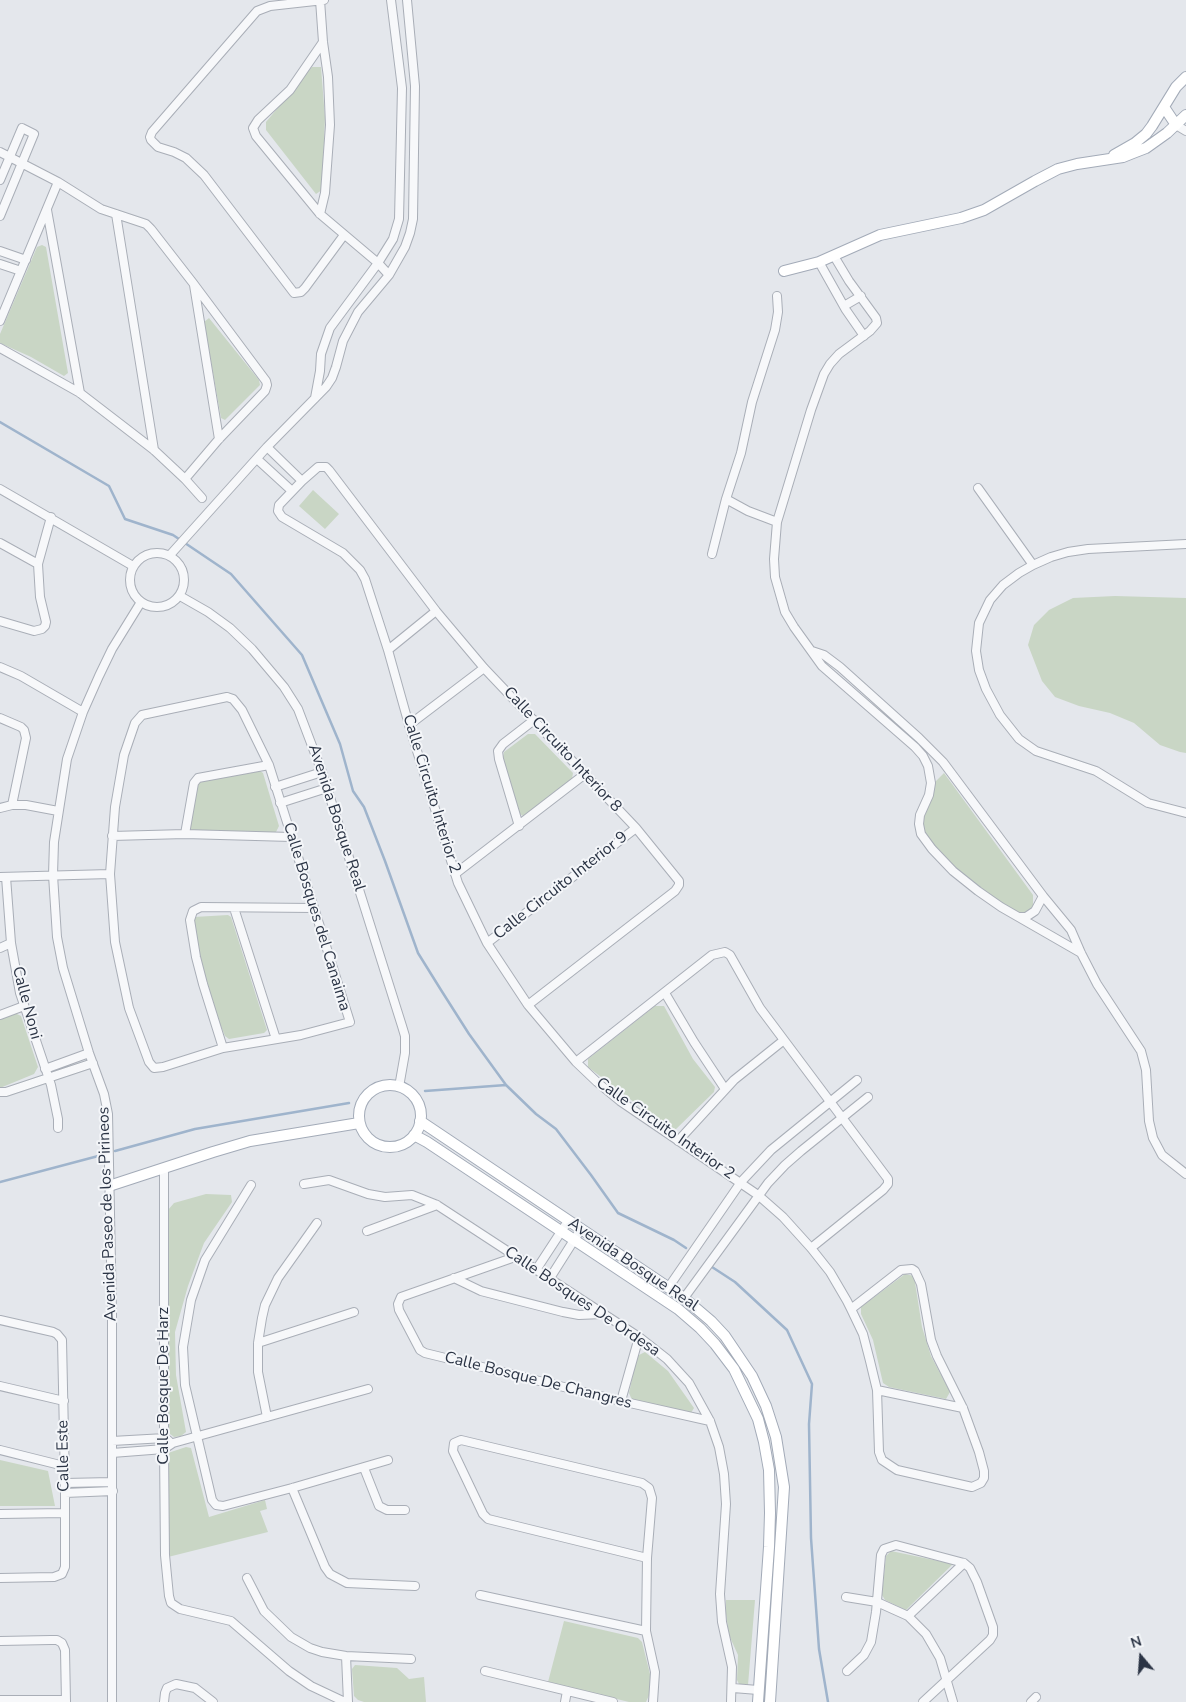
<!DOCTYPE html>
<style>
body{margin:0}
#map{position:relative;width:1186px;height:1702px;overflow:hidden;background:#e4e7ec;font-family:"Nunito Sans",sans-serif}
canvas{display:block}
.north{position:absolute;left:1116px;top:1632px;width:50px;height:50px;-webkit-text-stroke:4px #f4f6f9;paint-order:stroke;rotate:342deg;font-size:14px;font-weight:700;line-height:20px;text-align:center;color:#2b3445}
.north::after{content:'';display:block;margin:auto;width:18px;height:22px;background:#2b3445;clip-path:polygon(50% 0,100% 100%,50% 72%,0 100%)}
</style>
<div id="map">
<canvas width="1186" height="1702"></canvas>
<div class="north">N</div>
</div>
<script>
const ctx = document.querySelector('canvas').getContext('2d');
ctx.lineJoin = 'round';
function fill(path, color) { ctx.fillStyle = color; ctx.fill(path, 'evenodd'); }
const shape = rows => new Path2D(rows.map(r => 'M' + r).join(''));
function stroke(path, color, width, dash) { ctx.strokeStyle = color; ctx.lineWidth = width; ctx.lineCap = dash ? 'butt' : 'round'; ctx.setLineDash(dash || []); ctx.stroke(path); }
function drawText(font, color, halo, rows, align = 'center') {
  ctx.font = font + ' "Nunito Sans",sans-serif'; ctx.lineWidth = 4; ctx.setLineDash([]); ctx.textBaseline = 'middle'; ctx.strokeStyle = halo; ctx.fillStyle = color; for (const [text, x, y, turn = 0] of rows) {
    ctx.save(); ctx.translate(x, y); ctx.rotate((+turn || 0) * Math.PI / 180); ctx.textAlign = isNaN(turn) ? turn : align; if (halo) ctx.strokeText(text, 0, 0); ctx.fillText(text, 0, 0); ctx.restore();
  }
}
const green = shape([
 [312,67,321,67,325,118,322,190,316,194,266,130,266,122],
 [42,245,46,247,68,373,64,376,31,357,0,343,0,334,37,247],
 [209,318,259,380,260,385,225,420,221,418,204,322],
 [313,490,339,514,325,529,299,506],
 [1115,596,1186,598,1186,753,1180,752,1160,745,1134,723,1110,713,1079,706,1055,697,1042,681,1028,645,1034,625,1049,610,1073,598],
 [528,734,535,734,573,773,572,779,523,816,520,814,503,757,504,752],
 [260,771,263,773,279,826,276,832,191,832,188,828,195,789,199,783,205,781],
 [944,773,1033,895,1033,906,1030,910,1024,913,1016,913,989,897,946,862,923,835,921,824,931,800,934,783],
 [228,915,231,917,267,1030,264,1033,229,1039,225,1036,207,992,192,919,194,917],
 [655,1006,664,1006,693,1059,715,1087,714,1092,673,1132,588,1067,588,1059],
 [15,1013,21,1016,38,1067,34,1074,0,1088,0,1019],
 [206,1194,231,1195,232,1202,204,1243,188,1286,175,1332,176,1375,186,1432,181,1436,174,1437,170,1434,169,1428,169,1267,168,1210,174,1203],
 [905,1274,914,1276,922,1327,931,1356,950,1392,946,1399,889,1387,883,1383,873,1340,861,1314,861,1307],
 [645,1352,668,1371,694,1408,691,1413,632,1400,629,1393,637,1356],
 [186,1447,191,1448,209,1517,265,1500,267,1509,260,1511,268,1532,168,1557,168,1453],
 [0,1460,48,1471,55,1506,0,1506],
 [891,1551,953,1564,906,1610,885,1600,882,1595,886,1556],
 [726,1600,755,1600,748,1685,739,1684,737,1680,738,1655,729,1635,726,1614],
 [564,1621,638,1638,642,1642,650,1674,650,1693,646,1702,629,1702,548,1682],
 [355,1665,397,1668,409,1679,424,1677,426,1702,364,1702,358,1700,354,1696,352,1669]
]);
const stream = shape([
 [0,422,109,486,125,519,173,535,231,574,302,655,340,744,353,791,364,807,385,861,418,953,441,990,469,1034,506,1085,536,1114,556,1129,591,1175,618,1213,674,1240,686,1248],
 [425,1091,506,1085],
 [115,1151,195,1129,349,1103],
 [0,1182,102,1155],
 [712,1267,735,1282,787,1330,812,1384,809,1424,811,1538,819,1649,828,1702]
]);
const minor = shape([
 [324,0,270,6,257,11,152,132,150,137,151,140,158,147,174,152,186,158,204,175,294,293,301,292,305,288,344,235],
 [323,42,290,90,258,120,253,128,256,136,320,214,378,263,389,275],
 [1176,125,1186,131],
 [0,152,58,182,101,209,146,224,151,229,193,283,266,381,267,385,265,391,219,439,185,479],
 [0,180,22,128,34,134,0,216],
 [47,210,80,393],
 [116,214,154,450],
 [320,214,325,193,330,125,328,77,323,42,320,0],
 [0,251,26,260],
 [834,256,849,281,876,318,877,323,870,331,839,354,830,364,824,374,811,410,777,522,774,559,775,577,785,612,794,627,822,666,915,747,923,756,928,766,931,783,929,795,920,815,919,824,921,834,932,849,953,871,978,891,1001,907,1081,953],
 [819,262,846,310,864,336],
 [0,264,21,271],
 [194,285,219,439],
 [844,306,861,296],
 [0,321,58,182],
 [0,348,80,393,154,450,185,479,202,498],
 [315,398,320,371,321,354,330,328,378,263,393,239,399,219,402,88,391,0],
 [267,447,302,481],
 [257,459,292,491],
 [978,488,1033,565],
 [0,489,133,566],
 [726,499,748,511,777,522],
 [0,543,38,564],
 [1186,544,1088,549,1068,552,1051,557,1033,565,1019,573,1003,585,990,600,979,623,976,651,979,670,986,689,1000,715,1019,739,1036,751,1096,771,1148,803,1186,813],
 '130 580a27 27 0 1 1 54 0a27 27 0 1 1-54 0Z',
 [712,554,726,499,741,453,752,402,775,330,778,312,777,296],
 [170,555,267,447,326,387,332,378,336,367,343,341,358,312,389,275,405,247,410,233,413,219,415,86,407,0],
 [180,596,208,612,230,628,252,649,284,687,298,709,322,772,402,1026,405,1036,405,1053,399,1087],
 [0,621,34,631,42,629,45,626,46,622,40,597,38,564,51,517],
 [388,650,436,611],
 [812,651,824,655,840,667,919,738,943,762,1043,896,1071,930,1081,953,1097,984,1141,1051,1146,1070,1149,1121,1153,1138,1162,1155,1186,1174],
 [0,667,21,676,83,712],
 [227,697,233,699,242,710,269,765,350,1022,301,1035,223,1048,163,1067,154,1068,149,1062,129,1008,115,942,110,874,115,807,124,755,135,723,142,715,227,697],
 [0,718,21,727,24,730,26,738,12,805],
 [409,725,484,668],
 [275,787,322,772],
 [280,803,327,788],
 [0,808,12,805,26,805,58,811],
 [519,826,499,759,498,751,503,744,534,720],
 [185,834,194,783,198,778,269,765],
 [112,836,185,834,291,837],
 [455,874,585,774],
 [0,877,110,874],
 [6,877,11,943,20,993,51,1085,58,1119,58,1128],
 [234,908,276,1039],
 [1020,917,1026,917,1035,911,1043,896],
 [487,943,636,828],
 [0,948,11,943],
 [665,993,694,1042,725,1089],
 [528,1005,675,891,679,885,679,881,636,828,484,668,436,611,329,470,326,467,318,467,302,481,279,505,278,511,282,517,343,553,360,570,365,579,388,650,409,725,458,883,487,943,528,1005,576,1062,597,1082,620,1101,758,1195,783,1217,811,1248,830,1272,847,1301,851,1309,863,1334,870,1361,877,1390,879,1452,882,1460,897,1470,972,1487,981,1483,984,1478,984,1471,979,1452,963,1408,937,1356,931,1340,921,1284,915,1271,912,1269,901,1270,851,1309],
 [0,1015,24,1006],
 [223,1048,203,984,196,957,190,920,193,911,201,907,314,908],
 [576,1062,712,955,725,952,730,955,760,1008,888,1179,888,1184,883,1190,811,1248],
 [45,1069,89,1053],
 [0,1092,6,1092,93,1063],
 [678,1141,734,1080,784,1040],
 [164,1169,164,1449,165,1555,169,1596,171,1603,180,1609,231,1621,289,1671,311,1686,345,1702],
 [304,1184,329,1180,368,1194,385,1197,412,1195,437,1205,639,1337,667,1359,689,1383,710,1421,719,1447,724,1474,726,1504,720,1594,722,1622,732,1667,731,1702],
 [251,1185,205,1260,191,1300,183,1347,185,1385,212,1500,216,1505,223,1506,292,1488,388,1460],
 [367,1231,437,1205],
 [515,1257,401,1297,398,1304,399,1310,420,1350,425,1353,621,1401,710,1421],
 [536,1270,568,1221],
 [454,1278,481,1291,563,1312,579,1315,602,1314],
 [550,1278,581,1229],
 [668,1288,741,1182,771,1150,857,1080],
 [684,1298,768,1183,785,1165,801,1151,868,1097],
 [0,1320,53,1332,57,1334,62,1340,65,1483,65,1567,62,1574,54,1577,0,1578],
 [258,1343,354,1312],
 [0,1386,64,1401],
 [877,1390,963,1408],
 [621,1401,639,1337],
 [267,1417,258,1372,258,1343,262,1318,265,1305,278,1278,317,1223],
 [112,1441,165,1438,169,1441],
 [0,1450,64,1466],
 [112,1453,164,1449,173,1443,368,1389],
 [364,1468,379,1506,387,1510,405,1510],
 [65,1483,112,1482],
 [292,1488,325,1567,330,1574,347,1583,415,1586],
 [65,1493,113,1491],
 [0,1514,64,1513],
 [647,1558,488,1519,483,1514,453,1451,454,1443,461,1440,642,1483,649,1488,652,1498,647,1558,646,1631,655,1672,653,1702],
 [247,1578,264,1611,291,1637,310,1648,322,1652,346,1656,411,1659],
 [480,1595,646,1631],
 [846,1597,877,1602,908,1616,926,1634,940,1658,953,1702],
 [908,1616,964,1563],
 [0,1641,51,1640,57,1640,62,1643,65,1650,66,1702],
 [346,1656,348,1702],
 [485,1671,613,1702],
 [847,1671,864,1655,871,1642,876,1612,881,1555,884,1549,896,1545,964,1563,970,1568,977,1582,993,1627,993,1635,990,1640,923,1702],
 [733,1688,758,1690],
 [0,1700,66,1700],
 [112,1702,112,1313,108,1114,104,1094,89,1053,63,968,57,937,53,875,54,842,67,759,83,712,99,676,112,649,141,602],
 [164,1702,165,1693,167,1688,176,1684,195,1688,213,1702],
 [565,1702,567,1691],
 [1031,1702,1036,1697]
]);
const major = shape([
 [1164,107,1176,125],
 [1114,155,1135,143,1146,134,1152,126,1176,87,1186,77],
 [784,271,819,262,880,235,961,218,984,210,1035,181,1058,169,1077,164,1123,157,1133,153,1146,148,1167,133,1186,115],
 '359 1116a31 31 0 1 1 62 0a31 31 0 1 1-62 0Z',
 [420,1121,684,1298,711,1321,725,1336,752,1376,766,1406,776,1437,784,1487,770,1702],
 [414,1135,427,1142,678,1309,700,1328,715,1344,734,1369,758,1419,764,1442,769,1470,770,1513,769,1547,758,1702],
 [109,1186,213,1152,250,1141,359,1123]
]);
const streetNames = [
 ["Calle Circuito Interior 8",562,750,47],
 ["Calle Circuito Interior 2",431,794,73],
 ["Avenida Bosque Real",336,818,72],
 ["Calle Circuito Interior 9",561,886,-38],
 ["Calle Bosques del Canaima",316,917,73],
 ["Calle Noni",26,1003,75],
 ["Calle Circuito Interior 2",665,1129,35],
 ["Avenida Paseo de los Pirineos",108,1214,-92],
 ["Avenida Bosque Real",633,1265,34],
 ["Calle Bosques De Ordesa",582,1302,34],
 ["Calle Bosque De Changres",538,1381,14],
 ["Calle Bosque De Harz",164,1386,-90],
 ["Calle Este",64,1456,-91]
];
fill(green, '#c9d6c5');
stroke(stream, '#9fb4cc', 2.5);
stroke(minor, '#a9aeb7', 10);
stroke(major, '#a3abb8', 12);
stroke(minor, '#f7f8fa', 8);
stroke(major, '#fff', 10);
drawText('16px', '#2b3445', '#f4f6f9', streetNames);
</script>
